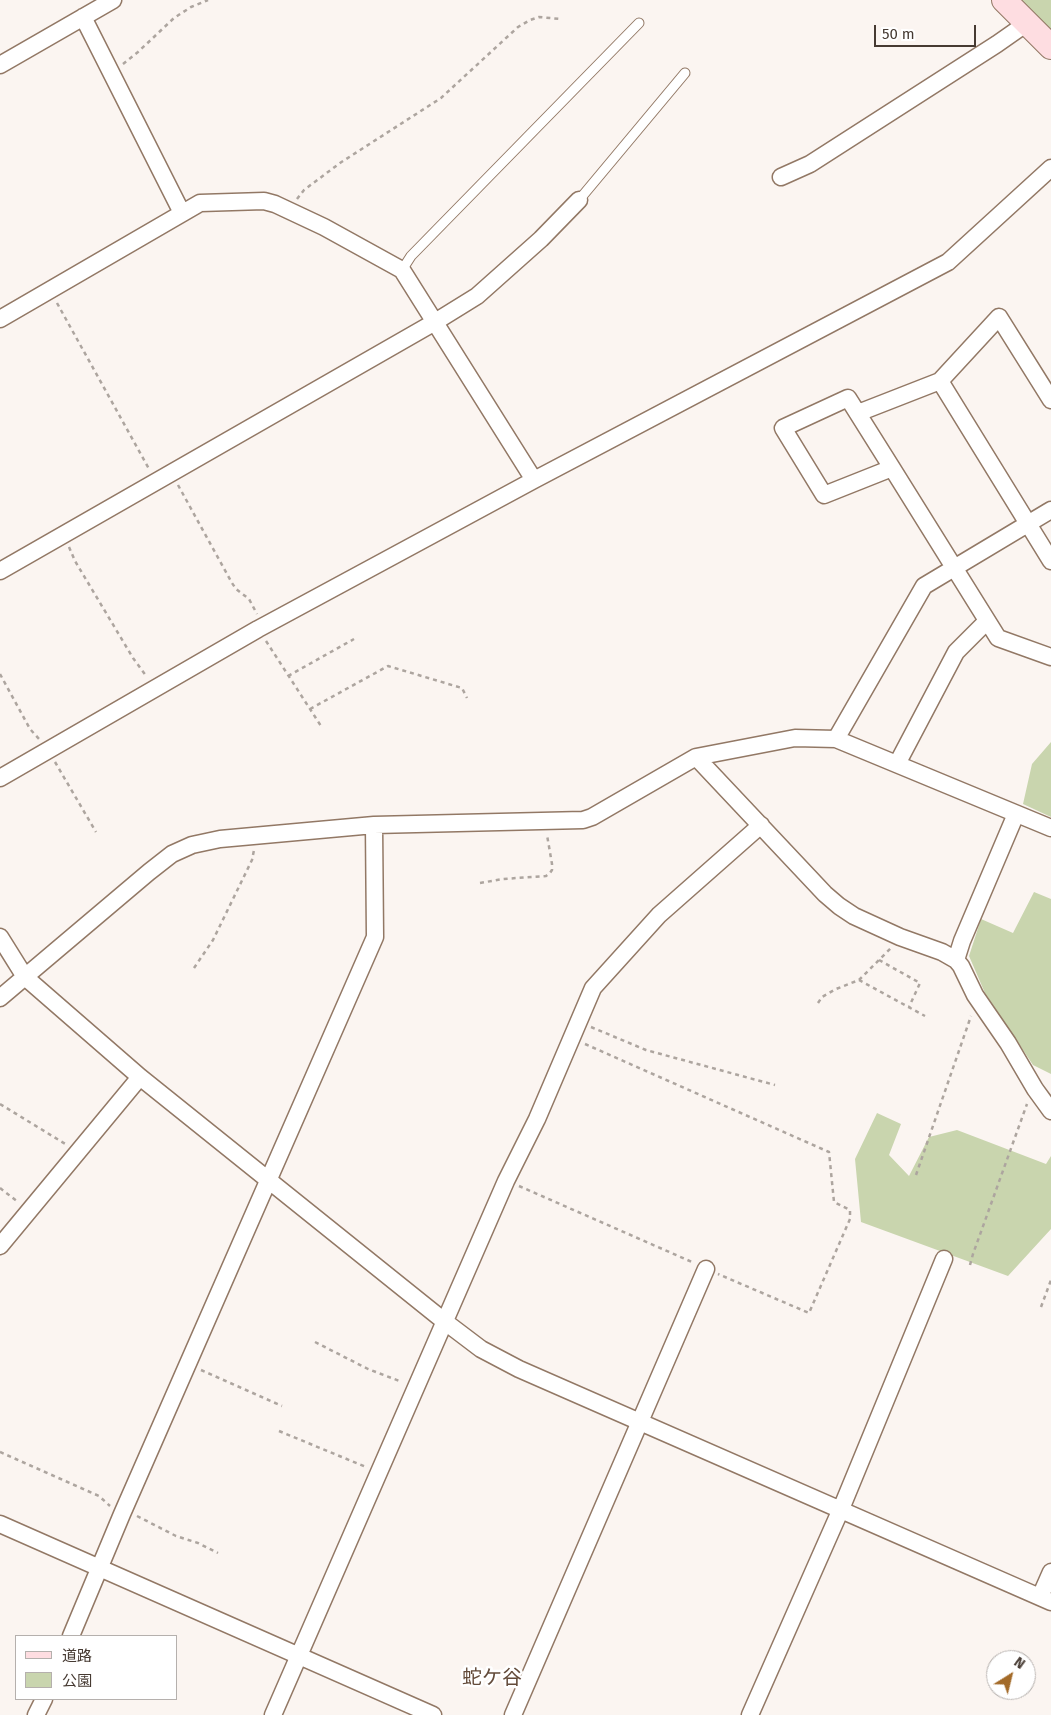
<!DOCTYPE html>
<meta charset="utf-8">
<style>
body{margin:0}
#map{position:relative;width:1051px;height:1715px;overflow:hidden;background:#fbf5f1;font-family:"Fira Sans","Noto Sans JP",sans-serif}
canvas{display:block}
.legend{position:absolute;left:15px;top:1635px;width:162px;height:65px;box-sizing:border-box;background:#fff;border:1px solid #b5b0ad;margin:0;padding:6px 9px;list-style:none;font-size:15px;color:#463a32}
.legend li{display:flex;align-items:center;gap:10px;height:25px}
.legend b{width:25px;border:1px solid #b5b0ad}
.north{position:absolute;left:986px;top:1650px;width:50px;height:50px;box-sizing:border-box;background:#fff;border:1px solid #b5b0ad;border-radius:50%;rotate:36deg;font-size:14px;font-weight:700;line-height:20px;text-align:center;color:#463a32}
.north::after{content:'';display:block;margin:auto;width:18px;height:22px;background:#a36a28;clip-path:polygon(50% 0,100% 100%,50% 72%,0 100%)}
.scale{position:absolute;left:874px;top:25px;width:102px;height:22px;box-sizing:border-box;border:2px solid #463a32;border-top:0;padding-left:6px;font-size:15px;line-height:18px;white-space:nowrap;color:#463a32;-webkit-text-stroke:4px #fff;paint-order:stroke}
</style>
<div id="map">
<canvas width="1051" height="1715"></canvas>
<ul class="legend">
<li><b style="height:6px;background:#fedde1"></b>道路</li>
<li><b style="height:14px;background:#c9d5ae"></b>公園</li>
</ul>
<div class="north">N</div>
<div class="scale">50 m</div>
</div>
<script>
const ctx = document.querySelector('canvas').getContext('2d');
ctx.lineJoin = 'round';
function fill(path, color) { ctx.fillStyle = color; ctx.fill(path, 'evenodd'); }
const shape = rows => new Path2D(rows.map(r => 'M' + r).join(''));
function stroke(path, color, width, dash) { ctx.strokeStyle = color; ctx.lineWidth = width; ctx.lineCap = dash ? 'butt' : 'round'; ctx.setLineDash(dash || []); ctx.stroke(path); }
function drawText(font, color, halo, rows, align = 'center') {
  ctx.font = font + ' "Fira Sans","Noto Sans JP",sans-serif'; ctx.lineWidth = 5; ctx.setLineDash([]); ctx.textBaseline = 'middle'; ctx.strokeStyle = halo; ctx.fillStyle = color; for (const [text, x, y, turn = 0] of rows) {
    ctx.save(); ctx.translate(x, y); ctx.rotate((+turn || 0) * Math.PI / 180); ctx.textAlign = isNaN(turn) ? turn : align; if (halo) ctx.strokeText(text, 0, 0); ctx.fillText(text, 0, 0); ctx.restore();
  }
}
const green = shape([
 [1018,0,1051,0,1051,32],
 [1051,742,1051,817,1023,804,1032,764],
 [1034,892,1051,899,1051,1074,1033,1065,985,993,969,956,981,919,1013,933],
 [877,1113,901,1124,889,1155,909,1176,929,1137,957,1130,1046,1164,1051,1156,1051,1229,1008,1276,861,1222,855,1159]
]);
const path = shape([
 [123,64,138,52,174,18,191,7,208,0],
 [297,199,304,190,340,163,441,98,518,27,530,20,539,17,560,19],
 [57,303,149,469],
 [178,485,232,583,236,589,249,599,257,614],
 [69,547,75,561,133,658,147,677],
 [266,641,321,726],
 [0,674,30,729,39,739],
 [288,676,354,639],
 [310,709,388,666,462,688,467,698],
 [55,762,96,832],
 [480,883,503,879,546,876,550,873,552,870,552,864,547,835],
 [879,960,920,983,909,1007],
 [194,968,213,940,252,860,254,850],
 [859,980,925,1016],
 [818,1003,822,997,836,989,859,980,891,948],
 [591,1027,646,1050,775,1085],
 [585,1044,829,1152,834,1202,850,1210,850,1219,809,1313,718,1274],
 [0,1104,67,1145],
 [916,1175,971,1016],
 [519,1186,692,1262],
 [0,1188,18,1202],
 [970,1265,973,1254,1027,1104],
 [1041,1307,1051,1280],
 [315,1342,368,1369,402,1382],
 [201,1370,282,1406],
 [279,1431,366,1467],
 [0,1452,99,1496,110,1506],
 [137,1516,176,1536,198,1543,218,1553]
]);
const lane = shape([
 [579,200,685,73],
 [402,270,411,256,639,23]
]);
const street = shape([
 [83,17,182,213],
 [0,65,113,0],
 [781,177,810,164,997,44,1027,23],
 [0,319,200,203,264,201,275,204,324,227,402,270,534,480],
 [940,381,1051,561],
 [858,413,940,381,999,317,1051,400],
 [892,468,824,495,783,428,848,398,892,468,998,638,1051,657],
 [0,571,435,322,477,296,541,239,579,200],
 [836,739,924,586,1051,510],
 [696,757,825,894,839,906,854,916,900,937,942,952,956,960,961,966,975,995,1008,1043,1035,1089,1051,1111],
 [897,764,956,652,987,621],
 [0,778,258,629,534,480,948,262,1051,168],
 [0,937,25,977,140,1077,444,1321,481,1349,519,1369,1051,1602],
 [956,960,962,941,1016,814],
 [0,998,149,872,172,854,192,845,220,839,374,825,583,820,592,817,696,757,795,738,836,739,1051,828],
 [0,1246,140,1077],
 [0,1524,433,1715],
 [1040,1597,1051,1572],
 [71,1636,122,1514,375,937,374,825],
 [36,1715,44,1699],
 [273,1715,506,1181,537,1119,593,988,659,915,761,825],
 [513,1715,706,1269],
 [750,1715,841,1509,944,1259]
]);
const secondary = shape([
 [1004,0,1051,47]
]);
const quarterNames = [
 ["蛇ケ谷",492,1678]
];
fill(green, '#c9d5ae');
stroke(lane, '#927865', 11);
stroke(street, '#927865', 19);
stroke(secondary, '#927865', 26);
stroke(path, '#ada59f', 2.5, [4, 4]);
stroke(lane, '#fff', 9);
stroke(street, '#fff', 16);
stroke(secondary, '#fedde1', 24);
drawText('20px', '#634b3a', '#fff', quarterNames);
</script>
